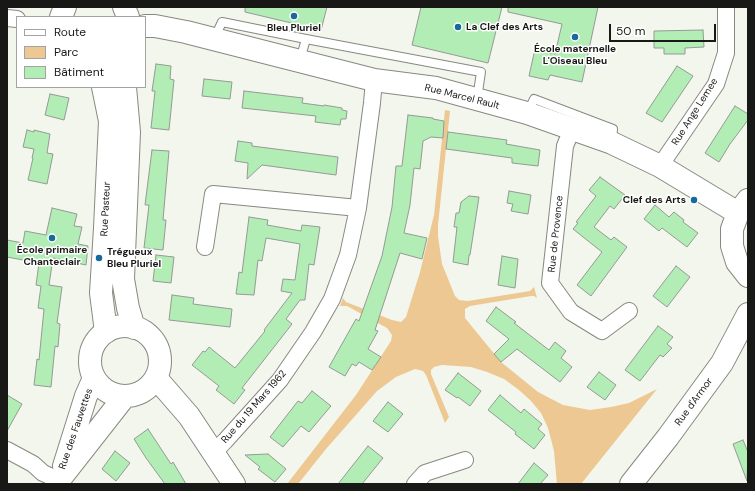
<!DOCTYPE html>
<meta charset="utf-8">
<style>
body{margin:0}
#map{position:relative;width:755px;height:491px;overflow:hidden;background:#f3f6ed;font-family:"DM Sans",sans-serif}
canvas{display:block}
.frame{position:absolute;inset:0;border:8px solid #181916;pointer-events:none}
.legend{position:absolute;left:16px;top:16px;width:130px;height:72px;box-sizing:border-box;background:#fff;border:1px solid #a3a3a2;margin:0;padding:5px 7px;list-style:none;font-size:12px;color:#181916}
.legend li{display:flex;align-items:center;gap:8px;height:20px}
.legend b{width:20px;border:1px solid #a3a3a2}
.scale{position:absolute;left:609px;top:24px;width:107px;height:18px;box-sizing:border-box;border:2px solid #181916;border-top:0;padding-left:5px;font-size:12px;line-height:14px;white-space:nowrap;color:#181916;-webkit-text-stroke:3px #fff;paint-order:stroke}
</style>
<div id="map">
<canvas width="755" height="491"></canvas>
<div class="frame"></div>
<ul class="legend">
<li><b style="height:5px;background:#fff"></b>Route</li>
<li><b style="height:11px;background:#eec892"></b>Parc</li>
<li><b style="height:11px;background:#b1edb4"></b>Bâtiment</li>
</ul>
<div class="scale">50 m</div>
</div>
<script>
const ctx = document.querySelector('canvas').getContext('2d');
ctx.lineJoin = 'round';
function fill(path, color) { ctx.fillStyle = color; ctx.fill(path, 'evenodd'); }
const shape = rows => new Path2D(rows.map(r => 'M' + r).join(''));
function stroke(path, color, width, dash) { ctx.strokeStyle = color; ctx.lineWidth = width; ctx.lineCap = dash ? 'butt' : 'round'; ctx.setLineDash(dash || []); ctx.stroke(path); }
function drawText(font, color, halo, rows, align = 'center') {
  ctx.font = font + ' "DM Sans",sans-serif'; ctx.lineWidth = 3; ctx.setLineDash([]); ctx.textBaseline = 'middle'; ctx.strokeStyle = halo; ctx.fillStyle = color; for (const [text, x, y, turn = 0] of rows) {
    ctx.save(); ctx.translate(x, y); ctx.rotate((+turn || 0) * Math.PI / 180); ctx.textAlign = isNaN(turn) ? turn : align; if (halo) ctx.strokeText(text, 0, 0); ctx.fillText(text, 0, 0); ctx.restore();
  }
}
const green = shape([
 [445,110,450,111,438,225,438,236,442,264,455,296,459,300,468,301,530,291,534,287,537,298,534,296,531,296,470,306,465,309,465,318,501,362,538,392,563,405,590,410,611,407,629,403,657,389,581,484,557,484,554,451,548,428,541,413,531,401,519,390,504,379,487,372,471,367,442,365,434,367,431,370,431,374,449,417,445,423,426,375,423,371,415,369,396,377,377,391,326,449,298,484,287,484,356,395,391,341,392,335,387,328,347,306,340,306,343,298,346,302,392,320,401,322,406,317,420,272,434,215]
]);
const building = shape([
 [245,7,327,7,321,30,245,12,245,7],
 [421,7,502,7,488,63,412,45,421,7],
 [508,7,598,7,582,82,550,75,548,80,529,76,535,49,555,54,562,24,508,12,508,7],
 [703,30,704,47,685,48,685,54,664,54,664,48,654,48,654,31,703,30],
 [156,64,171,66,170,79,174,80,169,130,151,128,155,91,152,91,156,64],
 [677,66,693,76,662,122,646,113,677,66],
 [204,79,232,82,230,99,202,96,204,79],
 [244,91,303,98,302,103,324,106,324,105,342,108,342,110,347,111,346,119,341,119,340,125,315,122,316,116,242,108,244,91],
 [50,94,69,98,64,120,45,115,50,94],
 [735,106,748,114,748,120,730,144,719,162,705,153,735,106],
 [408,115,433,118,433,119,444,121,443,138,431,137,423,141,420,169,414,168,410,205,404,233,427,238,422,259,400,253,375,330,378,331,368,349,381,357,372,370,359,362,356,366,352,364,345,376,329,367,356,319,359,321,382,256,392,207,396,166,402,166,408,115],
 [27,130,34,132,34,130,50,134,47,153,53,154,47,184,28,180,33,158,32,158,34,149,23,147,27,130],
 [448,132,507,140,506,144,540,150,538,166,512,163,512,158,446,149,448,132],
 [238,141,252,143,252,146,338,157,336,175,262,165,247,179,248,163,235,161,238,141],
 [152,150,169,151,163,220,166,220,163,250,144,248,149,205,145,205,152,150],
 [600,177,625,195,614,209,610,206,594,227,611,240,614,237,627,247,591,296,577,285,602,252,573,229,578,223,576,222,596,196,589,190,600,177],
 [509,191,531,195,528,214,511,211,513,204,507,203,509,191],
 [469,196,479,197,470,255,469,255,468,265,453,262,457,227,454,227,456,213,459,213,461,202,469,196],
 [655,205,669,217,674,212,684,220,683,222,698,233,687,247,662,228,659,231,644,219,655,205],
 [52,208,77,214,74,226,82,227,78,244,88,246,86,265,53,258,49,285,62,287,57,323,60,324,58,347,55,346,51,387,34,385,37,359,39,360,44,309,38,308,41,286,36,285,39,263,7,257,7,240,23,243,25,231,46,235,52,208],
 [249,217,268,220,267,225,301,231,302,225,320,227,314,265,309,264,305,300,300,300,286,319,292,324,242,388,245,390,234,404,216,390,219,386,192,365,203,351,205,352,209,347,235,368,265,331,264,330,292,293,281,291,283,279,295,280,300,244,266,238,262,261,258,260,254,295,236,294,239,272,242,273,249,217],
 [156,255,174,257,171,283,153,281,156,255],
 [502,256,518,259,515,288,498,285,502,256],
 [676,266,690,277,667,307,653,296,676,266],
 [172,295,194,298,193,304,232,309,230,327,169,320,172,295],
 [496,307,516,322,514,323,549,350,555,342,566,351,561,358,572,367,560,382,517,349,501,362,494,354,509,339,486,321,496,307],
 [658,326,673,337,667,344,672,348,663,357,660,355,640,381,625,370,658,326],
 [599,372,616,385,605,400,587,387,599,372],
 [458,373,481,391,470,406,458,397,457,398,445,390,458,373],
 [312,391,331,406,309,432,301,426,283,447,270,437,298,401,302,403,312,391],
 [7,395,22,404,7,431,7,395],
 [500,395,521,413,524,409,542,424,538,429,545,435,534,449,515,434,516,432,488,410,500,395],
 [388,402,403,414,388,432,373,421,388,402],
 [148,429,171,464,173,462,186,484,165,484,146,458,134,439,148,429],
 [743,440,748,452,747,481,733,444,743,440],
 [368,446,383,458,362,484,338,484,368,446],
 [115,451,130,463,116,481,102,469,115,451],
 [268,454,286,469,275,482,258,469,260,467,245,455,268,454],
 [534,463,548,475,540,484,518,484,534,463]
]);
const lane = shape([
 [214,39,222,22,306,39,481,72,477,99],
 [300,60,306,39],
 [528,112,534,99,613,129,612,142]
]);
const street = shape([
 [7,18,17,19],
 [572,129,565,146,550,283,571,312,602,331,629,311],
 [660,166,716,84,726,53,726,7],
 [205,247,213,194,358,208],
 [7,450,33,464,43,473,59,480],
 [213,453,225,441,280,380,313,332,332,299,348,255,358,208,372,103,374,80],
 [415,484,425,473,465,460]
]);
const secondary = shape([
 [124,7,128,17],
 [61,17,65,7],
 [145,26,155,26,186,32,374,80,436,88,527,113,612,143,660,166,738,213],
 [103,87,110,121,105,228,101,293,106,332],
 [125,87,129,132,123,279,128,308,134,328],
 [748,200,738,213,732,229,732,246,737,262,748,276],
 '90 361a35 35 0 1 1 70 0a35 35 0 1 1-70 0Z',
 [156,378,189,416,234,484],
 [64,466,86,396,94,378],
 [56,484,125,396],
 [631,484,668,437,722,363,748,314]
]);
const markers = [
 [294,16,4,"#166b9b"],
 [458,27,4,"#166b9b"],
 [575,37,4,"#166b9b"],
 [694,200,4,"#166b9b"],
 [52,238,4,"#166b9b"],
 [99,258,4,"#166b9b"]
];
const poiNames = [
 ["La Clef des Arts",466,27,"left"],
 ["Bleu Pluriel",294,28],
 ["École maternelle",575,49],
 ["L'Oiseau Bleu",575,61],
 ["Clef des Arts",686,200,"right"],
 ["École primaire",52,250],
 ["Chanteclair",52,262],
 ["Trégueux",107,252,"left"],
 ["Bleu Pluriel",107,264,"left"]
];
const streetNames = [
 ["Rue Marcel Rault",462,97,14],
 ["Rue Ange Lemee",695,112,-58],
 ["Rue Pasteur",106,209,-87],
 ["Rue de Provence",556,234,-84],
 ["Rue d'Armor",694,402,-54],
 ["Rue du 19 Mars 1962",254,407,-49],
 ["Rue des Fauvettes",76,429,-71]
];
fill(green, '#eec892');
fill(building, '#b1edb4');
stroke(building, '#949a94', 1);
stroke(lane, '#878981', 10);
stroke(street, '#878981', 18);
stroke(secondary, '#878981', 24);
stroke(lane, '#fff', 8);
stroke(street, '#fff', 16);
stroke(secondary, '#fff', 22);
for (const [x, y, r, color] of markers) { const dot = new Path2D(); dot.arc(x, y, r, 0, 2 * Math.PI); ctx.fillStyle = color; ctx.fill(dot); stroke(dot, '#fff', 1.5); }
drawText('bold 10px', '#181916', '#fff', poiNames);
drawText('10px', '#181916', '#fff', streetNames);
</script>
